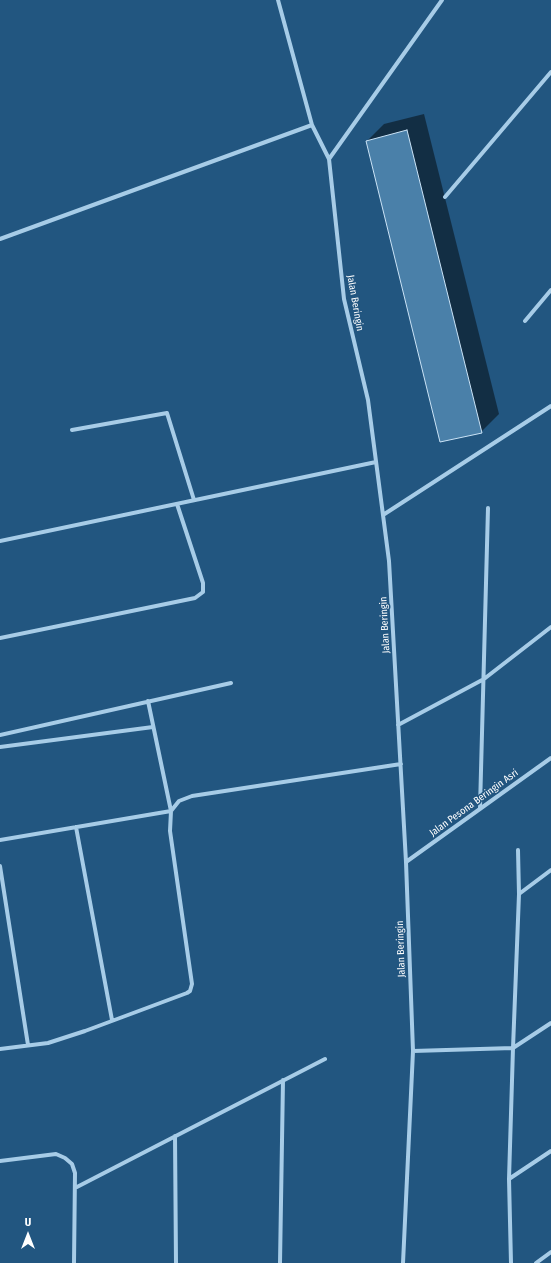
<!DOCTYPE html>
<style>
body{margin:0}
#map{position:relative;width:551px;height:1263px;overflow:hidden;background:#225680;font-family:"Fira Sans Condensed",sans-serif}
canvas{display:block}
.north{position:absolute;left:8px;top:1215px;width:40px;height:40px;-webkit-text-stroke:3px #225680;paint-order:stroke;rotate:0deg;font-size:11px;font-weight:700;line-height:16px;text-align:center;color:#fff}
.north::after{content:'';display:block;margin:auto;width:14px;height:18px;background:#fff;clip-path:polygon(50% 0,100% 100%,50% 72%,0 100%)}
</style>
<div id="map">
<canvas width="551" height="1263"></canvas>
<div class="north">U</div>
</div>
<script>
const ctx = document.querySelector('canvas').getContext('2d');
ctx.lineJoin = 'round';
function fill(path, color) { ctx.fillStyle = color; ctx.fill(path, 'evenodd'); }
const shape = rows => new Path2D(rows.map(r => 'M' + r).join(''));
function stroke(path, color, width, dash) { ctx.strokeStyle = color; ctx.lineWidth = width; ctx.lineCap = dash ? 'butt' : 'round'; ctx.setLineDash(dash || []); ctx.stroke(path); }
function drawText(font, color, halo, rows, align = 'center') {
  ctx.font = font + ' "Fira Sans Condensed",sans-serif'; ctx.lineWidth = 3; ctx.setLineDash([]); ctx.textBaseline = 'middle'; ctx.strokeStyle = halo; ctx.fillStyle = color; for (const [text, x, y, turn = 0] of rows) {
    ctx.save(); ctx.translate(x, y); ctx.rotate((+turn || 0) * Math.PI / 180); ctx.textAlign = isNaN(turn) ? turn : align; if (halo) ctx.strokeText(text, 0, 0); ctx.fillText(text, 0, 0); ctx.restore();
  }
}
const shadow = shape([
 [424,114,499,414,481,432,367,141,384,124]
]);
const building = shape([
 [407,130,482,433,440,442,366,141,407,130]
]);
const minor = shape([
 [278,0,312,125,329,159,344,299,368,400,389,561,406,862,413,1051,403,1263],
 [329,159,442,0],
 [445,197,551,72],
 [0,239,312,125],
 [525,321,551,290],
 [72,430,167,413,194,500],
 [383,515,551,406],
 [0,541,376,462],
 [0,638,195,598,203,592,203,583,177,504],
 [398,725,484,679,551,627],
 [0,735,231,683],
 [0,747,153,727],
 [480,808,488,508],
 [76,827,112,1020],
 [0,840,171,811,148,701],
 [518,850,519,894],
 [406,862,551,758],
 [0,866,28,1045],
 [551,870,519,894,513,1048,509,1179,551,1151],
 [0,1049,48,1043,85,1031,187,993,190,991,192,984,170,831,171,811,179,801,192,796,401,764],
 [413,1051,513,1048,551,1023],
 [175,1136,176,1263],
 [0,1161,56,1154,65,1158,72,1164,75,1173,74,1263],
 [509,1179,511,1263],
 [75,1188,325,1059],
 [280,1263,283,1080],
 [536,1263,551,1252]
]);
const streetNames = [
 ["Jalan Beringin",355,303,80],
 ["Jalan Beringin",385,625,-93],
 ["Jalan Pesona Beringin Asri",474,803,-36],
 ["Jalan Beringin",401,949,-92]
];
fill(shadow, '#0007');
fill(building, '#4a80a9');
stroke(building, '#cbe3f6', 1);
stroke(minor, '#a7cce7', 4);
drawText('10px', '#fff', '#225680', streetNames);
</script>
